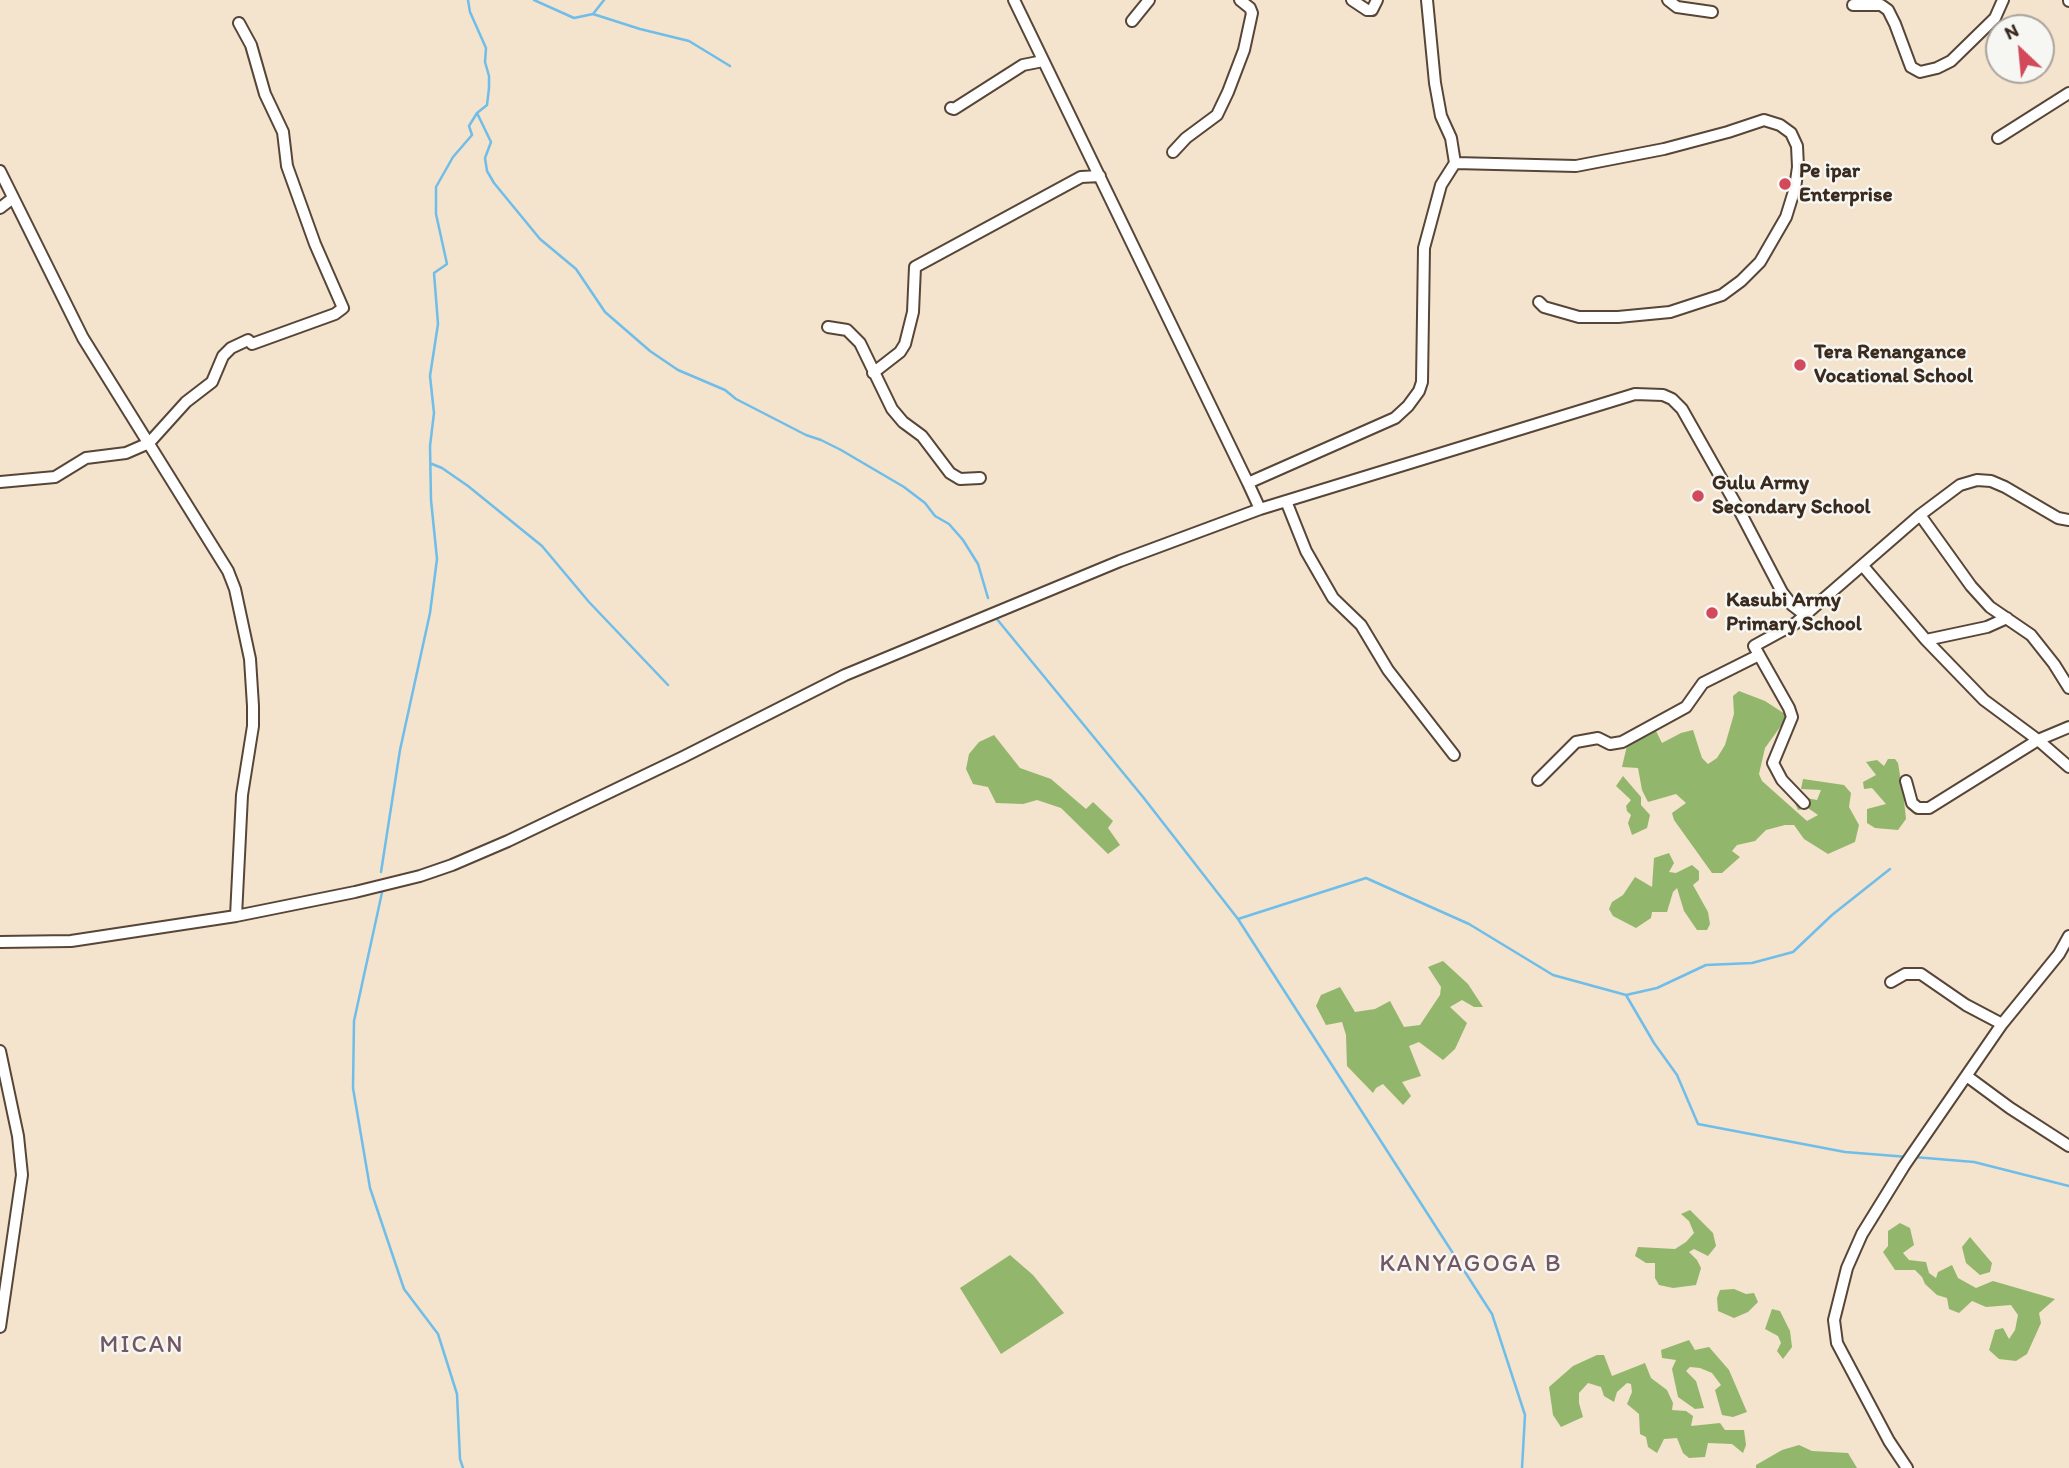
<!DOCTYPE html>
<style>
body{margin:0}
#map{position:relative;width:2069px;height:1468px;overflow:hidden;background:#f4e3cd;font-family:Itim,sans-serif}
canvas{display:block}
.north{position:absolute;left:1985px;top:14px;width:70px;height:70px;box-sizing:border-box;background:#f6f6f2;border:2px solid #aba49d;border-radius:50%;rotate:334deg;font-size:19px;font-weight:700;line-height:28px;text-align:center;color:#3b2a1e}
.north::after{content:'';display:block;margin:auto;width:24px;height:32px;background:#d1495b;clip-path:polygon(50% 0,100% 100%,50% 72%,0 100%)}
</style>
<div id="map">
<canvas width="2069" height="1468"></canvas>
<div class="north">N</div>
</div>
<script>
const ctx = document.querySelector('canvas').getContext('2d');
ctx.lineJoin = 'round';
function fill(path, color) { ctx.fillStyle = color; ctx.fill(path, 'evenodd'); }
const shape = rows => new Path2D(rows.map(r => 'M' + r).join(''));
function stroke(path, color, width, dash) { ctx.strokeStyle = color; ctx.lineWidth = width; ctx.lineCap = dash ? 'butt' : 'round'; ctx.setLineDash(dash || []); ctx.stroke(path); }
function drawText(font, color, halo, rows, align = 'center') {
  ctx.font = font + ' Itim,sans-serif'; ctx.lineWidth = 5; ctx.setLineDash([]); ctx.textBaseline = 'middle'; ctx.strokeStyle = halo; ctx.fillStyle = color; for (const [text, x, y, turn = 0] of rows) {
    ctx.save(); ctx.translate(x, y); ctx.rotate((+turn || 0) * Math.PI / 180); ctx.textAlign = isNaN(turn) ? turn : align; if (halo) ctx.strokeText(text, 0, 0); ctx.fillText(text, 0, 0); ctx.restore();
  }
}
const forest = shape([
 [1739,691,1765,701,1788,716,1765,748,1759,774,1762,781,1807,821,1818,815,1808,808,1798,810,1793,799,1801,797,1817,800,1821,790,1801,789,1803,779,1844,785,1851,793,1849,807,1859,825,1855,842,1828,854,1804,839,1794,825,1785,825,1766,830,1755,841,1737,845,1732,851,1740,857,1722,873,1712,873,1674,820,1672,813,1686,803,1676,794,1648,802,1642,790,1638,768,1622,767,1629,737,1652,723,1662,743,1681,733,1693,730,1702,758,1708,764,1717,758,1725,745,1734,714,1733,696],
 [994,735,1020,768,1051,779,1086,809,1093,802,1113,821,1108,828,1120,845,1108,854,1061,808,1037,800,1023,804,996,803,988,787,973,784,966,769,969,754,979,742],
 [1888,759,1895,759,1898,763,1904,800,1906,819,1898,830,1875,828,1867,823,1867,809,1886,804,1872,788,1864,789,1863,782,1876,775,1866,762,1877,760,1884,766],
 [1623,776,1641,797,1641,805,1650,815,1647,828,1632,835,1628,823,1631,815,1627,811,1626,806,1631,800,1616,786],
 [1669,853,1674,863,1669,872,1676,873,1692,865,1699,871,1699,880,1693,885,1708,912,1710,924,1707,930,1697,930,1684,911,1677,888,1673,892,1667,912,1652,912,1651,918,1636,928,1613,916,1609,909,1612,902,1623,895,1635,877,1652,887,1654,858],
 [1443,961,1468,984,1483,1007,1474,1007,1462,1000,1450,1007,1467,1023,1455,1049,1443,1060,1419,1042,1409,1046,1421,1076,1402,1082,1411,1096,1403,1105,1383,1084,1376,1088,1373,1093,1347,1066,1346,1035,1342,1022,1326,1025,1316,1006,1321,995,1340,987,1355,1012,1375,1009,1390,1001,1404,1027,1420,1025,1440,995,1441,987,1428,967],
 [1690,1210,1713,1233,1716,1246,1708,1256,1694,1249,1689,1252,1697,1260,1701,1268,1696,1285,1673,1288,1659,1285,1655,1278,1655,1263,1646,1263,1635,1256,1638,1247,1675,1249,1686,1242,1694,1233,1689,1221,1681,1214],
 [1900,1223,1910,1228,1914,1245,1903,1253,1909,1260,1926,1262,1929,1273,1936,1278,1938,1272,1952,1265,1958,1278,1976,1288,1993,1281,2055,1299,2039,1313,2041,1323,2027,1354,2016,1361,1999,1359,1989,1350,1995,1330,2003,1328,2009,1339,2015,1330,2018,1315,2011,1305,1986,1307,1972,1301,1959,1313,1949,1309,1947,1298,1937,1295,1925,1284,1922,1277,1915,1270,1895,1270,1883,1252,1888,1246,1888,1231],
 [1970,1237,1992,1263,1990,1272,1980,1275,1966,1263,1962,1247],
 [1010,1255,1033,1275,1064,1313,1001,1354,960,1288],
 [1734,1289,1746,1294,1754,1293,1758,1302,1748,1312,1734,1318,1718,1311,1717,1298,1720,1290],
 [1772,1309,1780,1311,1790,1331,1792,1347,1783,1359,1777,1351,1781,1343,1778,1336,1765,1329],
 [1689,1340,1695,1350,1709,1347,1729,1370,1747,1412,1733,1417,1722,1415,1715,1390,1721,1385,1712,1373,1700,1368,1690,1367,1686,1371,1696,1381,1704,1408,1695,1409,1678,1397,1672,1369,1676,1360,1662,1358,1661,1350],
 [1597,1355,1604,1355,1612,1376,1645,1363,1651,1378,1667,1390,1673,1403,1672,1410,1686,1411,1693,1416,1691,1426,1720,1423,1725,1430,1744,1430,1746,1445,1743,1453,1732,1444,1708,1443,1705,1457,1689,1458,1683,1453,1677,1438,1664,1439,1657,1453,1648,1447,1646,1437,1640,1434,1639,1414,1627,1404,1632,1392,1631,1384,1627,1383,1617,1392,1614,1402,1604,1396,1601,1387,1588,1383,1579,1393,1579,1403,1583,1417,1561,1427,1553,1415,1549,1387,1573,1366],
 [1799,1445,1812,1451,1848,1453,1857,1468,1756,1468,1756,1465,1782,1450]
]);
const stream = shape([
 [534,0,574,18,593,14,604,0],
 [593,14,640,29,689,41,730,66],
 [477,113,491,142,485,158,487,171,494,183,540,239,576,269,605,312,650,351,678,370,725,390,736,399,806,435,821,440,841,450,904,487,925,503,935,516,949,524,963,540,978,564,988,598],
 [432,464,442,468,468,486,542,546,589,602,668,685],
 [996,618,1143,797,1238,919,1492,1314,1525,1415,1522,1468],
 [381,872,400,750,430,613,437,559,431,500,430,446,434,413,430,376,438,324,434,273,447,264,436,214,436,187,453,157,472,135,469,126,477,113,487,105,489,88,489,76,485,62,486,48,470,12,468,0],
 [383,888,354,1021,353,1088,370,1188,404,1289,438,1334,457,1394,460,1459,463,1468],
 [1238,919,1366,878,1469,924,1553,975,1626,995,1657,988,1706,965,1752,963,1793,952,1832,915,1890,869],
 [1626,995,1654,1043,1677,1075,1698,1124,1845,1152,1908,1157],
 [1914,1157,1974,1162,2069,1186]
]);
const minor = shape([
 [1014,0,1248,483],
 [1352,0,1367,10,1372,10,1377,0],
 [1668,0,1677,7,1712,12],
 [2069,0,2069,1],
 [1853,5,1881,5,1888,10,1895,24,1911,67,1920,72,1937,68,1951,61,1995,18,2003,0],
 [1132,21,1149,0],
 [951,108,954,109,1023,65,1043,61],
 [1998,138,2069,93],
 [1173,152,1186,138,1217,115,1228,92,1244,50,1252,13,1250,8,1240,0],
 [1455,163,1576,166,1664,149,1728,132,1764,120,1780,125,1791,133,1797,146,1798,167,1795,188,1786,217,1760,262,1741,281,1722,295,1670,312,1618,317,1579,317,1544,307,1539,302],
 [0,171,83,338,228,571,235,589,250,659,253,706,253,726,242,795,236,916],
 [0,208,13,198],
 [828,327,847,330,860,343,892,409,903,422,922,436,950,473,960,479,980,478],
 [873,373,900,352,905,344,913,312,915,267,1081,177,1100,176],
 [0,482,55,477,86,458,126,453,149,443,186,402,212,382,223,356,231,348,248,340,252,344,335,314,343,308,315,244,287,166,283,132,265,94,251,45,239,23],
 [1286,501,1306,551,1333,598,1361,625,1388,670,1454,755],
 [1260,509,1248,483,1395,418,1408,406,1419,391,1422,382,1424,248,1441,185,1455,163,1451,138,1441,116,1435,83,1427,0],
 [1920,515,1971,586,1990,607,2031,635,2054,664,2069,688],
 [1863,566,1926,640,1984,700,2038,740,2069,767],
 [1926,640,1987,627,2007,618],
 [1538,780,1576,742,1598,738,1610,744,1622,742,1686,707,1703,683,1759,655],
 [1906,781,1912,803,1918,808,1929,808,2038,740,2069,727],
 [1804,803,1782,780,1773,763,1792,717,1789,708,1754,646,1796,623,1805,615],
 [0,942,71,941,236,916,355,892,420,876,452,865,508,841,683,757,845,675,1120,561,1260,509,1635,394,1663,395,1672,399,1682,409,1738,508,1782,592,1792,605,1805,615,1920,515,1960,485,1977,480,1991,481,2005,487,2058,518,2069,520],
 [1891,982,1905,974,1921,974,1966,1005,2002,1024],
 [0,1051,18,1136,22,1175,0,1327],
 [1968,1077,2010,1108,2069,1146],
 [1907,1468,1889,1441,1837,1343,1834,1320,1847,1268,1862,1234,1904,1166,2002,1024,2059,954,2069,936]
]);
const markers = [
 [1785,184,7,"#d1495b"],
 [1800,365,7,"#d1495b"],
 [1698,496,7,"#d1495b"],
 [1712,613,7,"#d1495b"]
];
const poiNames = [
 ["Pe ipar",1799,172],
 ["Enterprise",1799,196],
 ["Tera Renangance",1814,353],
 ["Vocational School",1814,377],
 ["Gulu Army",1712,484],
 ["Secondary School",1712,508],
 ["Kasubi Army",1726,601],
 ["Primary School",1726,625]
];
const quarterNames = [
 ["KANYAGOGA B",1471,1265],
 ["MICAN",142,1346]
];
fill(forest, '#92b76c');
stroke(stream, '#6fbde9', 2.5);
stroke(minor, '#574638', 14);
stroke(minor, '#fff', 10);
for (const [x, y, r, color] of markers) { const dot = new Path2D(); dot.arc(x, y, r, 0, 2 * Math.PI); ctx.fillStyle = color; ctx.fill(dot); stroke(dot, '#f6f6f2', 2.5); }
drawText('bold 21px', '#3b2a1e', '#f6f6f2', poiNames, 'left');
ctx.letterSpacing = '2px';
drawText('24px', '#725664', '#f6f6f2', quarterNames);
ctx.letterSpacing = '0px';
</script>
